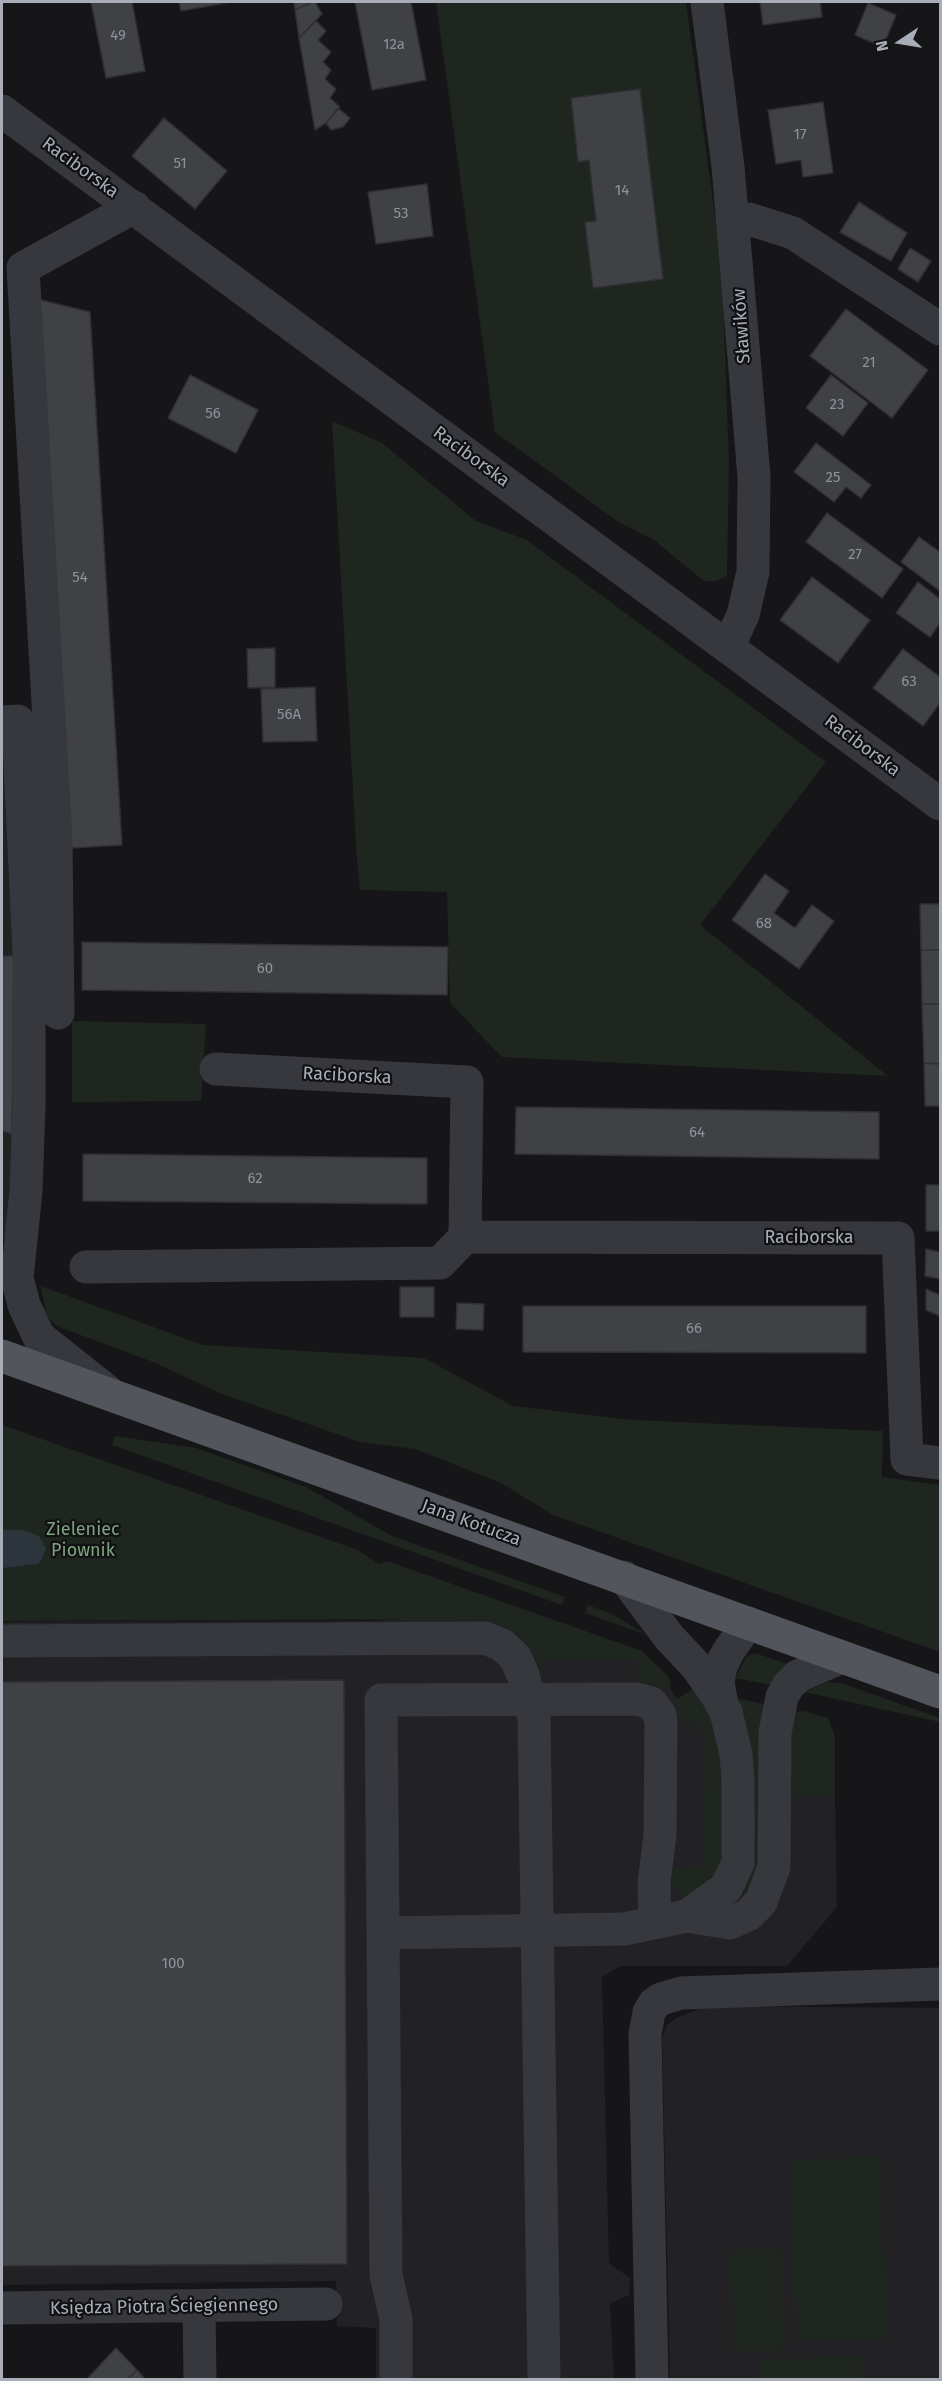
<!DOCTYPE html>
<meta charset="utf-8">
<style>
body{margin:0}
#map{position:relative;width:942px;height:2381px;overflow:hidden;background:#161618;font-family:"Fira Sans",sans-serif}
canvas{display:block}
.frame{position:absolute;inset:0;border:3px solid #a8adb8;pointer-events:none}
.north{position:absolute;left:870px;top:12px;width:60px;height:60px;-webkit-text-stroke:4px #111113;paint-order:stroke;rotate:258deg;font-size:16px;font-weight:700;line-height:24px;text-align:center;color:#a8adb8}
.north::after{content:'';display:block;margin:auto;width:21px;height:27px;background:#a8adb8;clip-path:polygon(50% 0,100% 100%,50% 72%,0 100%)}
</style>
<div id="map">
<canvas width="942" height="2381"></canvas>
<div class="frame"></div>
<div class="north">N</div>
</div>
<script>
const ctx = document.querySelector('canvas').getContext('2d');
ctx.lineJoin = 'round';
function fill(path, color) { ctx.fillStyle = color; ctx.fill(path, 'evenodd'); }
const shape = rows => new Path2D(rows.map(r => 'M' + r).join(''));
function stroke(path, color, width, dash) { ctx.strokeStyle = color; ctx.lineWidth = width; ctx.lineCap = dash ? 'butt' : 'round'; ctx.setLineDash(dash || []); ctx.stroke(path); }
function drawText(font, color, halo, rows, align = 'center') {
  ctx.font = font + ' "Fira Sans",sans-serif'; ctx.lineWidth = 4.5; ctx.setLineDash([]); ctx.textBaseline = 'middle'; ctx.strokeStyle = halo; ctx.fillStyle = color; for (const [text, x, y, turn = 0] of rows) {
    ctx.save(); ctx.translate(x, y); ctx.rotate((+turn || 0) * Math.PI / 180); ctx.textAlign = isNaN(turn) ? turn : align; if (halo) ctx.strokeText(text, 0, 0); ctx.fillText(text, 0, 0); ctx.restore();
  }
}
const built = shape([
 [2,710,14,956,12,1220,2,1243],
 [489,1614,637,1657,669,1687,690,1716,713,1719,775,1796,835,1796,837,1907,787,1966,621,1966,602,1977,609,2263,630,2278,629,2295,610,2304,614,2379,376,2379,376,2328,337,2326,336,2281,2,2285,2,1622,368,1621],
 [708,2006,940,2008,940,2379,670,2379,662,2037,667,2025,678,2017]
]);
const green = shape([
 [436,2,686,2,722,267,729,462,727,576,716,581,704,581,654,540,617,521,495,432],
 [332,421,382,443,476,521,527,540,826,762,700,925,888,1076,502,1057,450,1003,447,892,360,890,357,861],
 [72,1021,206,1024,201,1101,72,1102],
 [41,1286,203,1345,424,1358,513,1406,632,1420,883,1431,882,1477,940,1485,940,1652,553,1515,501,1483,415,1449,360,1442,222,1394,153,1362,59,1327,49,1319,45,1309],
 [2,1425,358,1550,379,1564,387,1561,642,1651,668,1676,671,1686,665,1692,655,1684,638,1682,637,1659,544,1659,542,1682,537,1663,524,1640,505,1627,488,1619,2,1621],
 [115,1436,196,1448,306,1487,392,1536,565,1597,562,1605,112,1445],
 [588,1605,612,1614,647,1635,585,1613],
 [755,1653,788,1664,772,1685,735,1678,747,1656],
 [827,1682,841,1683,940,1718,940,1722,804,1692],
 [696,1687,706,1704,724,1761,726,1860,720,1873,690,1895,682,1896,670,1884,672,1872,677,1868,704,1866,705,1737,697,1721,680,1722,674,1701],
 [735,1698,764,1704,762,1855,753,1881,743,1894,732,1903],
 [804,1711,828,1718,835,1736,835,1796,786,1796,791,1712],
 [880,2156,888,2338,796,2341,791,2161],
 [781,2249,783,2350,732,2351,730,2250],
 [862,2356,862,2379,758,2379,757,2360]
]);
const water = shape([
 [2,1530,24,1530,39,1536,46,1549,41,1561,37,1564,2,1568]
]);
const building = shape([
 [91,2,132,2,145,71,106,78,91,2],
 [179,2,231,2,181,11,179,2],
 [294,2,312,2,295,10,294,2],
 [312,2,315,2,322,14,299,38,295,10,312,2],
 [355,2,411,2,426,80,372,90,355,2],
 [760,2,820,2,822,17,763,25,760,2],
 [868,3,896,15,883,47,855,35,868,3],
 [316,21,326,31,318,40,331,52,323,62,331,70,325,79,336,89,330,98,340,107,326,123,315,130,299,38,316,21],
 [640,89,663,279,593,288,585,222,596,221,589,160,578,162,571,98,640,89],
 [823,102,833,173,803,177,801,160,776,164,768,110,823,102],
 [338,108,350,118,343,127,331,130,326,123,338,108],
 [164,118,227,171,195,209,132,156,164,118],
 [427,184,433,236,376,244,368,192,427,184],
 [859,202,907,233,891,261,840,232,859,202],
 [910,248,931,261,918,282,898,269,910,248],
 [37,299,90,312,122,845,71,848,37,299],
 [846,309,928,370,892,418,810,356,846,309],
 [190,375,258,410,236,453,168,418,190,375],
 [831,375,868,403,843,436,806,408,831,375],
 [816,443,871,485,861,498,846,487,834,502,794,472,816,443],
 [827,513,903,569,882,598,806,542,827,513],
 [919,537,940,552,940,591,901,562,919,537],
 [812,577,870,620,838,663,780,620,812,577],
 [918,582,940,599,940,623,930,637,896,613,918,582],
 [275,648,275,687,248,688,247,649,275,648],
 [903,649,940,677,940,703,923,726,873,688,903,649],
 [315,687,317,741,263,742,261,689,315,687],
 [765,874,789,891,774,913,795,928,812,905,834,921,799,969,732,920,765,874],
 [920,904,940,904,940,950,921,950,920,904],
 [82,942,448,947,447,995,82,990,82,942],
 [921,950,940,950,940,1004,922,1004,921,950],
 [2,956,14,956,12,1134,2,1131,2,956],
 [922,1004,940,1004,940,1064,924,1063,922,1004],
 [924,1063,940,1064,940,1106,925,1106,924,1063],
 [516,1107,879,1112,879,1159,515,1154,516,1107],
 [83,1154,427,1158,427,1204,83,1201,83,1154],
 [926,1185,940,1185,940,1231,926,1231,926,1185],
 [926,1249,940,1252,940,1279,925,1276,926,1249],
 [400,1287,434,1287,434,1317,400,1317,400,1287],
 [926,1289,940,1295,940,1316,926,1310,926,1289],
 [457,1303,484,1304,483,1330,456,1329,457,1303],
 [523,1306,866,1306,866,1353,523,1352,523,1306],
 [344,1680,347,2264,2,2266,2,1682,344,1680],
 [116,2348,137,2370,127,2380,86,2380,116,2348],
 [137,2370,146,2380,127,2380,137,2370]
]);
const minor = shape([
 [707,2,728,167,754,477,753,572,743,615,728,647],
 [2,111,940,804],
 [733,217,749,219,793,233,940,329],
 [2,722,18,721,29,952,29,1107,26,1191,17,1278,24,1305,39,1337,107,1391],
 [58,1013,56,841,23,268,134,207],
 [216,1069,467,1082,465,1237],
 [86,1267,440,1263,465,1237,898,1238,907,1459,940,1463],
 [624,1577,669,1637,697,1667,716,1694,726,1712,736,1754,738,1780,738,1863,726,1888,687,1916],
 [2,1641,485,1638,502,1645,515,1657,523,1675,534,1718,544,2380],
 [722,1704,718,1683,721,1666,728,1652,748,1623],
 [383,1933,624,1929,687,1916,730,1923,748,1915,761,1902,774,1867,775,1733,782,1697,788,1686,798,1676,842,1657],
 [199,2307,200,2380],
 [2,2308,326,2304],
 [396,2380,396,2319,386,2275,381,1700,636,1699,651,1703,660,1715,661,1725,660,1835,654,1883,655,1922],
 [652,2380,645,2034,649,2012,654,2004,661,1999,681,1993,940,1984]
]);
const major = shape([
 [2,1356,940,1692]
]);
const numberNames = [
 ["49",118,36],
 ["12a",394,45],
 ["17",800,135],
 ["51",180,164],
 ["14",622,191],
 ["53",401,214],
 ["21",869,363],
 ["23",837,405],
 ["56",213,414],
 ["25",833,478],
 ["27",855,555],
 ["54",80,578],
 ["63",909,682],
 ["56A",289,715],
 ["68",764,924],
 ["60",265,969],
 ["64",697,1133],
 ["62",255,1179],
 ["66",694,1329],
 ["100",173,1964]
];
const streetNames = [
 ["Raciborska",80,168,36],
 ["Sławików",742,326,-94],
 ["Raciborska",471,457,36],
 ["Raciborska",862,746,37],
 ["Raciborska",347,1076,3],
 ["Raciborska",809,1238],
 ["Jana Kotucza",471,1523,20],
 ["Księdza Piotra Ściegiennego",164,2307,-1]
];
const parkNames = [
 ["Zieleniec",83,1530],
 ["Piownik",83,1551]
];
fill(built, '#222225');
fill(green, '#1e261f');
fill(water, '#2c353c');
fill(building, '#404145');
stroke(building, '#303034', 1.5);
stroke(minor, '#37383d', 33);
stroke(major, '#53555c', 33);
drawText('15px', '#8e929b', null, numberNames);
drawText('18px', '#a8adb8', '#111113', streetNames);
drawText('18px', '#7fa381', '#111113', parkNames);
</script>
